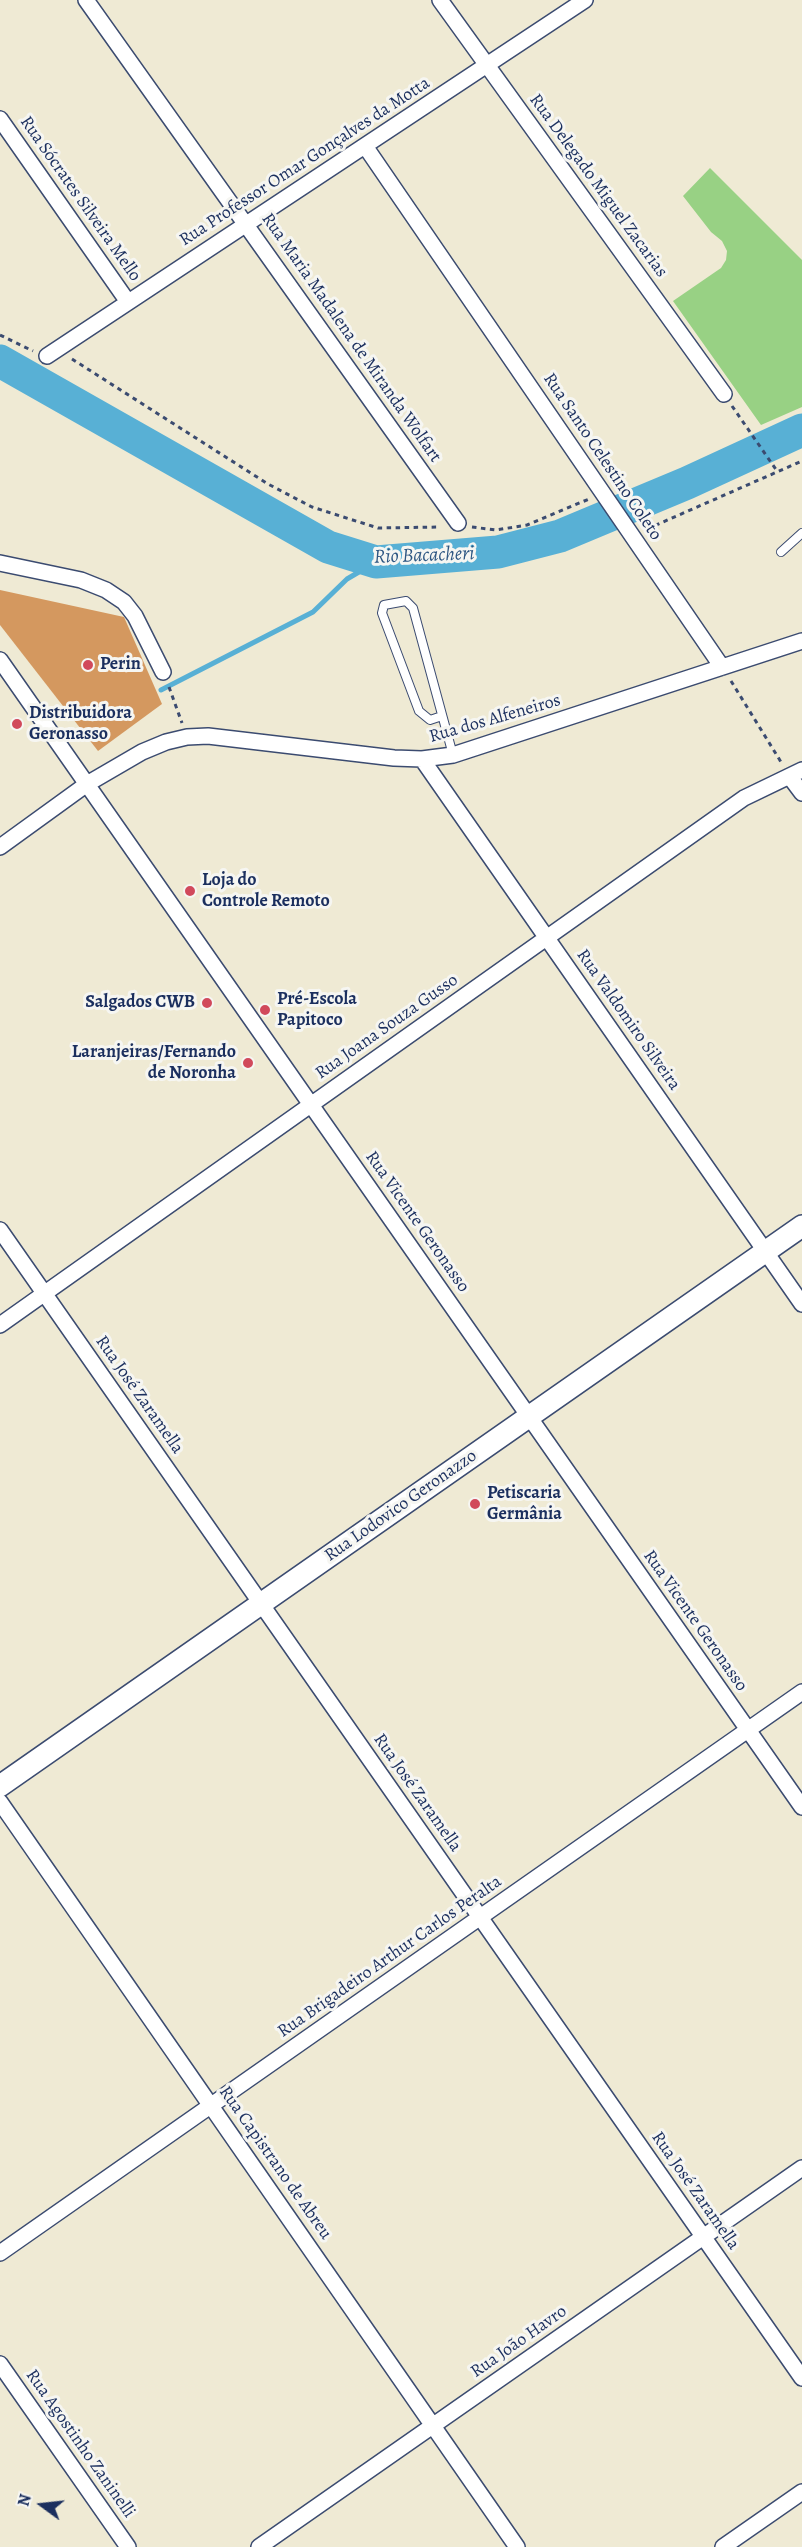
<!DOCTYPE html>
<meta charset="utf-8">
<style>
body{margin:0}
#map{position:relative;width:802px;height:2547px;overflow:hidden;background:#efead4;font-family:Alegreya,serif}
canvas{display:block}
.north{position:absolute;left:12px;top:2475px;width:60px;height:60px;-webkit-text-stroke:4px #f6f6f2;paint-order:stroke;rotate:285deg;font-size:16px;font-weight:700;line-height:24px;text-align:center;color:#1b2f5e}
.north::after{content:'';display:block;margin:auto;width:21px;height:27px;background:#1b2f5e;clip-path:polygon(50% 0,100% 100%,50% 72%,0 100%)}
</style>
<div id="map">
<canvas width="802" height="2547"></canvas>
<div class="north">N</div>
</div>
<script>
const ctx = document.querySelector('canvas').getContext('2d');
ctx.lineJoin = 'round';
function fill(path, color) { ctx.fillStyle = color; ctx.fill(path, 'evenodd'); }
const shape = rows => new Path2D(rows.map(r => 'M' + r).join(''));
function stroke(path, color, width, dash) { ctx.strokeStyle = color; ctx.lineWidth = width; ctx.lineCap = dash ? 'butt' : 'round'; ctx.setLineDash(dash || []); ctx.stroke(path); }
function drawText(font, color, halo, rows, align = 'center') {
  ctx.font = font + ' Alegreya,serif'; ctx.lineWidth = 6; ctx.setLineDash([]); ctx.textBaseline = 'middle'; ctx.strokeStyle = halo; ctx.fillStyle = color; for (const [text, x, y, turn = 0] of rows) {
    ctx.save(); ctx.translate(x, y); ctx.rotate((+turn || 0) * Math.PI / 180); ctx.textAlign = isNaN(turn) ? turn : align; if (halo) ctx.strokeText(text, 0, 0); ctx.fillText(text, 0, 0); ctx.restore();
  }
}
const green = shape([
 [710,168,802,260,802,407,761,425,673,301,721,268,726,260,727,251,722,241,711,232,683,196]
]);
const stream = shape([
 [161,690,313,612,347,579,376,562]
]);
const river = shape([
 [0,361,328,547,376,562,498,552,560,536,687,483,802,430]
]);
const building = shape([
 [0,590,124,617,162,704,98,751,0,625]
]);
const path = shape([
 [0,335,33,351],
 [72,359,268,484,312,507,378,528,440,527],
 [732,406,777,471],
 [472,527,496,530,527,525,589,499],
 [647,529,802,461],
 [731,681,781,762],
 [169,687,182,723]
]);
const lane = shape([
 [781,552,802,533],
 [442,716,430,720,419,711,382,613,384,605,406,601,413,608,453,755]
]);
const street = shape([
 [86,0,458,523],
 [440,0,724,394],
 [0,119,128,302],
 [365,146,722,667],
 [47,356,585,0],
 [0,563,81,580,106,590,124,602,135,616,163,672],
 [0,660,802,1807],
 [422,759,802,1304],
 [790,777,802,793],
 [0,847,87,784,142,752,166,742,187,737,208,736,394,758,422,759,453,755,802,641],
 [0,1230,802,2378],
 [0,1325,744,798,802,770],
 [0,1802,517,2547],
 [0,2253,802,1692],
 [0,2364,128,2547],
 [259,2547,802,2168],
 [723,2547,802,2492]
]);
const secondary = shape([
 [0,1786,802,1226]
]);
const markers = [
 [88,665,6,"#d1495b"],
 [17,724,6,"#d1495b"],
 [190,891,6,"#d1495b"],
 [207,1003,6,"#d1495b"],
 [265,1010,6,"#d1495b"],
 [248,1063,6,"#d1495b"],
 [475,1504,6,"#d1495b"]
];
const streetNames = [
 ["Rua Professor Omar Gonçalves da Motta",305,162,-33],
 ["Rua Delegado Miguel Zacarias",598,186,54],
 ["Rua Sócrates Silveira Mello",80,199,55],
 ["Rua Maria Madalena de Miranda Wolfart",351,338,55],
 ["Rua Santo Celestino Coleto",602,457,56],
 ["Rua dos Alfeneiros",495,719,-16],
 ["Rua Valdomiro Silveira",628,1020,55],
 ["Rua Joana Souza Gusso",387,1027,-35],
 ["Rua Vicente Geronasso",417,1222,55],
 ["Rua José Zaramella",139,1395,55],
 ["Rua Lodovico Geronazzo",401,1506,-35],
 ["Rua Vicente Geronasso",695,1621,55],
 ["Rua José Zaramella",417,1793,55],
 ["Rua Brigadeiro Arthur Carlos Peralta",390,1957,-35],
 ["Rua Capistrano de Abreu",275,2163,55],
 ["Rua José Zaramella",695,2191,55],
 ["Rua João Havro",519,2342,-35],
 ["Rua Agostinho Zaninelli",80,2444,55]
];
const poiNames = [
 ["Perin",100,665],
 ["Distribuidora",29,714],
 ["Geronasso",29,735],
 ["Loja do",202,881],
 ["Controle Remoto",202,902],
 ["Pré-Escola",277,1000],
 ["Papitoco",277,1021],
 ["Salgados CWB",195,1003,"right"],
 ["Laranjeiras/Fernando",236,1053,"right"],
 ["de Noronha",236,1074,"right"],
 ["Petiscaria",487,1494],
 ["Germânia",487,1515]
];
const waterNames = [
 ["Rio Bacacheri",424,556,-2]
];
fill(green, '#98d184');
stroke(stream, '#58b0d5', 5);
stroke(river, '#58b0d5', 33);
fill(building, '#d4985f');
stroke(lane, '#3b4b70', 10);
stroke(street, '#3b4b70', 18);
stroke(secondary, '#3b4b70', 24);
stroke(path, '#3b4b70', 3, [4.5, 4.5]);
stroke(lane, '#fff', 8);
stroke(street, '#fff', 15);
stroke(secondary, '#fff', 21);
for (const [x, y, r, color] of markers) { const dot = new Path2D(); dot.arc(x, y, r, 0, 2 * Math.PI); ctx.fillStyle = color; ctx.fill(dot); stroke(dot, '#f6f6f2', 2); }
drawText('18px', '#1b2f5e', '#f6f6f2', streetNames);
drawText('bold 18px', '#1b2f5e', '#f6f6f2', poiNames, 'left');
drawText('italic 20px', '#2d5682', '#f6f6f2', waterNames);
</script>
